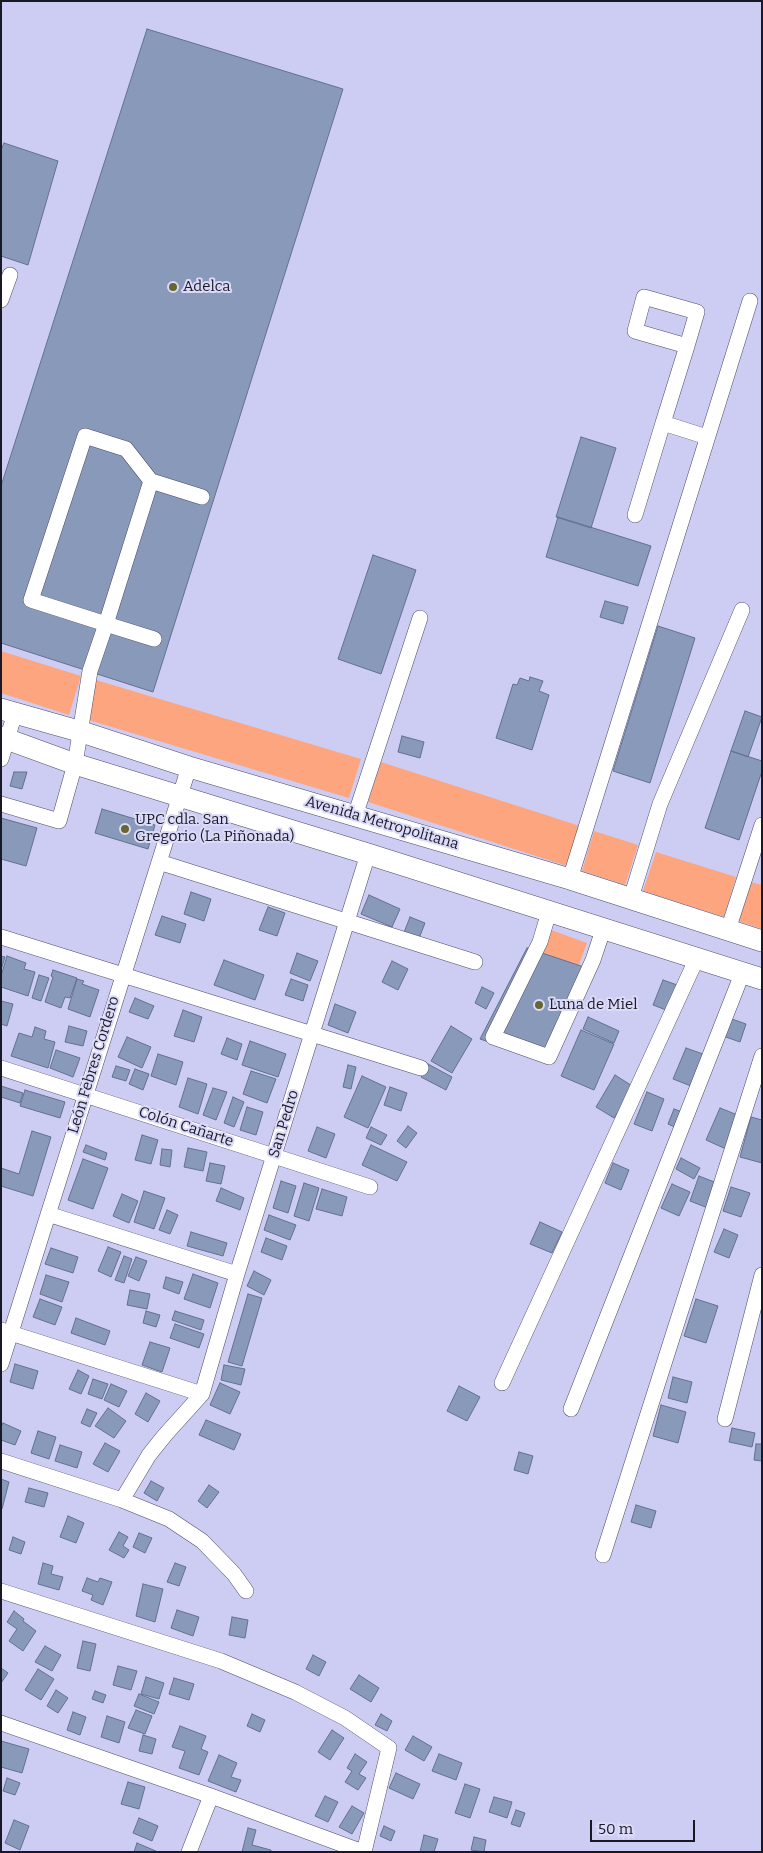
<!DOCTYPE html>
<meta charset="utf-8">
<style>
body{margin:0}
#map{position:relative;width:763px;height:1853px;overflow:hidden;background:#cdcdf3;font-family:Bitter,serif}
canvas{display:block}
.frame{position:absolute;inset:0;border:2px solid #191926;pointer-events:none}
.scale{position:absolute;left:590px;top:1820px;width:105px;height:22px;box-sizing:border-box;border:2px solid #191926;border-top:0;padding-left:6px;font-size:15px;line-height:18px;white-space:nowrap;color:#191926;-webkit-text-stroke:4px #dbdbf9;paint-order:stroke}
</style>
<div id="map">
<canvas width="763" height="1853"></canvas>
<div class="frame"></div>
<div class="scale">50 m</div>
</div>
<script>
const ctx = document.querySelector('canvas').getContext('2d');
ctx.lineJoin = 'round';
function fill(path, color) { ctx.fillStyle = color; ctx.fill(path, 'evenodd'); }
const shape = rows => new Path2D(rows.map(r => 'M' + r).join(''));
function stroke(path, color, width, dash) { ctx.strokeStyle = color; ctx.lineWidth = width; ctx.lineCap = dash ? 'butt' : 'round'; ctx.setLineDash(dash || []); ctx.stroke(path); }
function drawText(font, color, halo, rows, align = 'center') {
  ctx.font = font + ' Bitter,serif'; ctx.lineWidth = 4; ctx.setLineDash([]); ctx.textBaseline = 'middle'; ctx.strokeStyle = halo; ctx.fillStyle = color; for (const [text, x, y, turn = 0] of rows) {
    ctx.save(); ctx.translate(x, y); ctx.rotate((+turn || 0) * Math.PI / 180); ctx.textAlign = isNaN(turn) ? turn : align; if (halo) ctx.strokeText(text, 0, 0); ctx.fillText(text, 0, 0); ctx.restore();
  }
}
const green = shape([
 [1,651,81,676,69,715,1,693],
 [96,680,361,759,349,798,85,719],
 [381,762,580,826,567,866,368,802],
 [594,831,638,845,625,885,582,871],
 [656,852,736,877,724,917,643,891],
 [751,882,762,885,762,929,738,921],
 [551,930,587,943,579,965,543,953]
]);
const building = shape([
 [147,29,343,89,153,692,1,643,1,486,147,29],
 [4,143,58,161,28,265,1,256,1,150,4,143],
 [581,437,616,448,591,528,556,517,581,437],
 [558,517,651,546,638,586,546,557,558,517],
 [373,555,416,570,381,674,338,659,373,555],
 [605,601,628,607,623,624,600,617,605,601],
 [658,626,695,638,650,783,613,771,658,626],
 [530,677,543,681,539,691,549,695,532,750,496,738,513,684,517,685,520,678,529,681,530,677],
 [745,711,762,717,748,757,731,751,745,711],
 [402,736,424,742,420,758,398,752,402,736],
 [731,751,762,761,762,771,739,840,705,828,731,751],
 [14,772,27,772,22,789,10,786,14,772],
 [102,809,155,825,148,849,95,833,102,809],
 [1,818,37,828,26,866,1,859,1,818],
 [191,892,211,899,204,921,184,914,191,892],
 [369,895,400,909,392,927,361,914,369,895],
 [268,907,285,913,277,936,259,930,268,907],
 [162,916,186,924,180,943,155,935,162,916],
 [410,917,425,923,418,941,403,935,410,917],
 [527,948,596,971,551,1063,480,1039,527,948],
 [297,953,318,961,310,981,290,973,297,953],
 [1,956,5,957,1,970,1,956],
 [7,956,26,963,24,969,35,972,28,996,1,987,1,976,7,956],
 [224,960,264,975,255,1000,214,985,224,960],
 [392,961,408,969,398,990,382,982,392,961],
 [53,970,77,978,70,998,65,997,61,1008,45,1002,53,977,51,976,53,970],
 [39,975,49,978,41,1001,32,998,39,975],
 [77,979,84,981,82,984,99,990,90,1017,68,1009,77,979],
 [291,979,308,985,303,1001,285,995,291,979],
 [663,980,680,986,666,1010,653,1005,663,980],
 [482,987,494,993,486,1009,475,1003,482,987],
 [135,998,154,1006,148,1019,129,1012,135,998],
 [1,1001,13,1004,7,1026,1,1024,1,1001],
 [335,1004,356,1012,348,1033,328,1025,335,1004],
 [183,1010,202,1017,194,1042,174,1036,183,1010],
 [588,1017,619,1031,614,1043,583,1029,588,1017],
 [729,1018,746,1024,740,1042,723,1036,729,1018],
 [69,1026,87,1031,83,1046,65,1042,69,1026],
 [451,1026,472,1039,452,1073,431,1061,451,1026],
 [35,1027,46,1031,44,1039,55,1042,48,1068,11,1056,19,1033,32,1037,35,1027],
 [581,1030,614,1044,594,1090,561,1076,581,1030],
 [127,1037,151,1047,142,1068,118,1057,127,1037],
 [227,1038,242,1044,237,1060,221,1054,227,1038],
 [250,1041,286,1054,278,1077,242,1065,250,1041],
 [686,1048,703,1054,691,1086,673,1079,686,1048],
 [56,1050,80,1058,73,1077,50,1068,56,1050],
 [158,1054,183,1062,176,1085,151,1076,158,1054],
 [428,1064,452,1077,446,1090,421,1077,428,1064],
 [348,1065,356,1067,351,1089,343,1087,348,1065],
 [116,1066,130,1070,126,1081,112,1077,116,1066],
 [135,1069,149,1074,143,1090,129,1084,135,1069],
 [251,1071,276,1079,267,1103,243,1094,251,1071],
 [615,1075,634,1087,614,1118,596,1107,615,1075],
 [362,1076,386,1087,368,1128,344,1117,362,1076],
 [188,1078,207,1084,198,1114,179,1107,188,1078],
 [1,1086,23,1093,20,1103,1,1097,1,1086],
 [390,1087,407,1093,401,1111,384,1105,390,1087],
 [213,1088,227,1092,216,1120,203,1115,213,1088],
 [25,1090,65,1102,60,1118,20,1106,25,1090],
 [647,1092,664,1099,652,1131,634,1124,647,1092],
 [233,1097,244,1102,234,1127,224,1123,233,1097],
 [247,1107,263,1112,256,1135,240,1130,247,1107],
 [720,1108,740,1116,726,1149,706,1140,720,1108],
 [674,1109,685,1113,679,1129,668,1124,674,1109],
 [751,1117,762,1120,762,1163,740,1157,751,1117],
 [408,1126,417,1133,406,1148,397,1141,408,1126],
 [317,1127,335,1134,326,1158,308,1151,317,1127],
 [371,1127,387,1135,381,1145,366,1138,371,1127],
 [32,1131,51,1137,33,1196,1,1186,1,1168,19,1174,32,1131],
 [142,1135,158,1140,151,1164,135,1160,142,1135],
 [86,1145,107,1153,105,1160,83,1152,86,1145],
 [371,1145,407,1162,397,1181,362,1165,371,1145],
 [188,1148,207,1152,203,1171,184,1167,188,1148],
 [162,1149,172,1150,170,1167,160,1165,162,1149],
 [681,1158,700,1168,694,1179,676,1169,681,1158],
 [83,1159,108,1168,93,1209,68,1200,83,1159],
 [210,1163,225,1166,221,1184,206,1181,210,1163],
 [613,1163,629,1170,621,1190,605,1183,613,1163],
 [699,1176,717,1183,708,1208,690,1201,699,1176],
 [281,1181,296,1186,288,1213,273,1208,281,1181],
 [304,1183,319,1188,309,1221,294,1216,304,1183],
 [672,1184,690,1192,679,1216,661,1208,672,1184],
 [731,1187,750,1193,741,1217,723,1211,731,1187],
 [221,1188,244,1198,240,1210,216,1201,221,1188],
 [322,1189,347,1197,342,1216,316,1209,322,1189],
 [144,1191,165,1198,154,1229,134,1222,144,1191],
 [122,1194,138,1201,129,1223,113,1216,122,1194],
 [167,1210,178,1215,170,1234,159,1230,167,1210],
 [269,1215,296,1225,290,1240,264,1230,269,1215],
 [540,1222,562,1232,552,1253,530,1244,540,1222],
 [724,1229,738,1235,729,1258,714,1252,724,1229],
 [191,1232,227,1243,223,1256,187,1246,191,1232],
 [266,1238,287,1246,282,1260,261,1252,266,1238],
 [108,1247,121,1252,111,1277,98,1271,108,1247],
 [51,1248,78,1257,73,1273,45,1264,51,1248],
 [124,1256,132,1259,124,1283,115,1280,124,1256],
 [136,1257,147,1261,139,1281,128,1276,136,1257],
 [254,1271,271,1280,264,1295,247,1286,254,1271],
 [193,1274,218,1283,210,1308,184,1299,193,1274],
 [46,1275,69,1282,62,1302,40,1294,46,1275],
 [166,1277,183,1282,179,1294,163,1288,166,1277],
 [130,1290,150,1294,147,1309,127,1305,130,1290],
 [248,1294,262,1298,242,1366,228,1362,248,1294],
 [40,1299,62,1307,55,1325,33,1317,40,1299],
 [696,1299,718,1306,706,1343,684,1336,696,1299],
 [146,1311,160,1315,156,1327,143,1323,146,1311],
 [175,1311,204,1320,201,1330,172,1320,175,1311],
 [76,1318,110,1331,105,1345,71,1333,76,1318],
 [175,1324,204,1334,199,1348,170,1338,175,1324],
 [150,1342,170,1348,162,1372,142,1365,150,1342],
 [15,1364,38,1371,33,1389,10,1382,15,1364],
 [224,1365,245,1369,241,1385,221,1380,224,1365],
 [78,1370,89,1376,81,1394,69,1389,78,1370],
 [673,1377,692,1382,687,1403,668,1398,673,1377],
 [93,1379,108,1384,102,1399,88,1394,93,1379],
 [220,1383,240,1392,230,1414,210,1405,220,1383],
 [111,1384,127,1391,119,1407,104,1400,111,1384],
 [459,1386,480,1397,467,1421,447,1411,459,1386],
 [146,1393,160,1401,148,1422,135,1414,146,1393],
 [661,1405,686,1412,678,1443,653,1436,661,1405],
 [108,1408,126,1421,114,1438,95,1426,108,1408],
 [87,1409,97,1413,90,1427,81,1423,87,1409],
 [206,1420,241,1434,234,1450,199,1435,206,1420],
 [3,1423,21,1431,15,1445,1,1440,1,1427,3,1423],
 [732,1428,755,1433,752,1447,729,1442,732,1428],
 [38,1431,56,1437,49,1459,31,1453,38,1431],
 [105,1443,120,1451,108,1472,93,1464,105,1443],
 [756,1444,762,1444,762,1461,754,1460,756,1444],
 [60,1445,82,1452,77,1468,55,1461,60,1445],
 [519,1452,533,1456,528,1474,514,1470,519,1452],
 [1,1479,9,1482,2,1509,1,1509,1,1479],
 [151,1481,164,1488,157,1501,144,1493,151,1481],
 [209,1485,219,1492,207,1508,198,1501,209,1485],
 [29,1488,48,1493,44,1507,25,1502,29,1488],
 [636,1505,656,1511,651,1528,631,1522,636,1505],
 [68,1516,84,1523,76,1543,60,1537,68,1516],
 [119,1532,128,1537,123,1546,129,1550,124,1558,109,1550,119,1532],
 [139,1533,152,1538,145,1553,133,1547,139,1533],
 [13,1537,25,1542,21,1554,9,1550,13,1537],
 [43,1563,53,1566,51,1574,63,1577,59,1590,38,1584,43,1563],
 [175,1563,186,1567,179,1586,167,1582,175,1563],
 [87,1578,98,1582,100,1578,112,1582,103,1605,91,1600,93,1595,82,1591,87,1578],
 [143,1584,163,1589,155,1622,136,1616,143,1584],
 [177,1610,199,1617,193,1636,171,1628,177,1610],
 [14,1611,24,1619,23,1621,36,1631,23,1651,9,1641,17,1629,7,1622,14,1611],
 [232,1617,248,1620,245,1638,229,1635,232,1617],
 [83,1641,96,1644,90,1671,77,1668,83,1641],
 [45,1646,61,1655,52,1671,35,1662,45,1646],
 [313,1655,326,1662,319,1676,306,1669,313,1655],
 [118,1666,137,1671,131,1690,113,1685,118,1666],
 [1,1668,8,1673,1,1683,1,1668],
 [38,1669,54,1679,41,1700,25,1690,38,1669],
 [359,1675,379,1688,371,1702,350,1689,359,1675],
 [146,1677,164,1683,159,1699,141,1694,146,1677],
 [174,1678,194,1684,189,1700,169,1694,174,1678],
 [56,1690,68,1698,58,1713,47,1706,56,1690],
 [95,1691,106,1695,103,1703,92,1699,95,1691],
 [139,1694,159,1702,154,1714,134,1706,139,1694],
 [136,1710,152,1716,145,1734,128,1728,136,1710],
 [73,1712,86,1717,80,1735,67,1730,73,1712],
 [252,1714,265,1720,260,1732,247,1726,252,1714],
 [381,1714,392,1721,387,1731,375,1725,381,1714],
 [107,1716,125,1722,119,1743,101,1737,107,1716],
 [180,1726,206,1736,201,1749,208,1752,199,1775,179,1768,185,1751,172,1747,180,1726],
 [332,1730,344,1738,330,1760,318,1752,332,1730],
 [143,1735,156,1739,152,1754,139,1751,143,1735],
 [413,1736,432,1747,424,1761,405,1750,413,1736],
 [1,1741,29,1749,22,1773,1,1767,1,1741],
 [355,1754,367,1762,359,1774,366,1778,358,1790,345,1782,352,1771,347,1768,355,1754],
 [439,1754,462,1763,456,1780,432,1771,439,1754],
 [219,1755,237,1763,231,1777,241,1780,236,1792,208,1781,219,1755],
 [396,1773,420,1784,413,1799,389,1788,396,1773],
 [7,1778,20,1783,15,1795,3,1791,7,1778],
 [128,1782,145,1787,139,1809,121,1804,128,1782],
 [465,1784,480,1789,470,1818,455,1813,465,1784],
 [325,1796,338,1802,328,1822,315,1816,325,1796],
 [494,1797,512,1802,507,1818,489,1812,494,1797],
 [352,1806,364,1813,352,1834,339,1827,352,1806],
 [516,1810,525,1813,520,1827,511,1824,516,1810],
 [139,1818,158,1826,152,1841,133,1833,139,1818],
 [14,1820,29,1826,20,1850,5,1843,14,1820],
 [384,1826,395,1831,391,1841,380,1836,384,1826],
 [248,1828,256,1830,252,1845,271,1850,271,1852,242,1852,248,1828],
 [424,1835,438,1839,434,1852,420,1852,424,1835],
 [474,1837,486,1840,484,1852,471,1850,474,1837],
 [137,1843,158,1852,134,1852,137,1843]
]);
const minor = shape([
 [1,300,10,275],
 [663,423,687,346,635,331,644,297,697,312,687,346],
 [151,481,202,497],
 [635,515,663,423,707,437],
 [1,759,15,713],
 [1,804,59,821,75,764,90,671,106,624,151,481,126,449,85,436,31,600,106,624,154,639],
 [355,816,420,618],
 [159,862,475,962],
 [570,879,750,301],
 [631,898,660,804,742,610],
 [549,912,540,942,493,1037,549,1057,593,960,603,930],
 [728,930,762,825],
 [1,937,421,1068],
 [1,1068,370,1187],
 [48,1214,237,1274],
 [1,1330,202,1394],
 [1,1364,189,767],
 [502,1383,696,960],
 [571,1409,742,974],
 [725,1419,762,1275],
 [1,1461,122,1500,169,1519,202,1541,234,1574,246,1591],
 [122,1500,149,1455,165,1435,202,1394,237,1274,368,854],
 [603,1555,762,1056],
 [1,1591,221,1661,295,1692,345,1718,389,1748,364,1852],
 [1,1723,211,1796,363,1852],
 [189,1852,211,1796]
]);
const highway = shape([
 [1,709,82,732,189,767,570,879,762,941],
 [1,737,75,764,368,854,762,979]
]);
const markers = [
 [173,287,5,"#696532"],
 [125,829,5,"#696532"],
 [539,1005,5,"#696532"]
];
const poiNames = [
 ["Adelca",183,287],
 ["UPC cdla. San",135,820],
 ["Gregorio (La Piñonada)",135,837],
 ["Luna de Miel",549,1005]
];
const streetNames = [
 ["Avenida Metropolitana",382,823,16],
 ["León Febres Cordero",94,1065,-73],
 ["San Pedro",284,1124,-73],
 ["Colón Cañarte",186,1127,18]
];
fill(green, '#fda57e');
fill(building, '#8999b9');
stroke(building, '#627190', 1);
stroke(minor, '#4c4b6b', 16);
stroke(highway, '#4c4b6b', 22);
stroke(minor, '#fff', 15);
stroke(highway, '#fff', 21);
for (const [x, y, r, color] of markers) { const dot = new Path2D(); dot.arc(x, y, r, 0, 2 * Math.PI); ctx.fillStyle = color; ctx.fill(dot); stroke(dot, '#dbdbf9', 2); }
drawText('15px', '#191926', '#dbdbf9', poiNames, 'left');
drawText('15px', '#191926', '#dbdbf9', streetNames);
</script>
